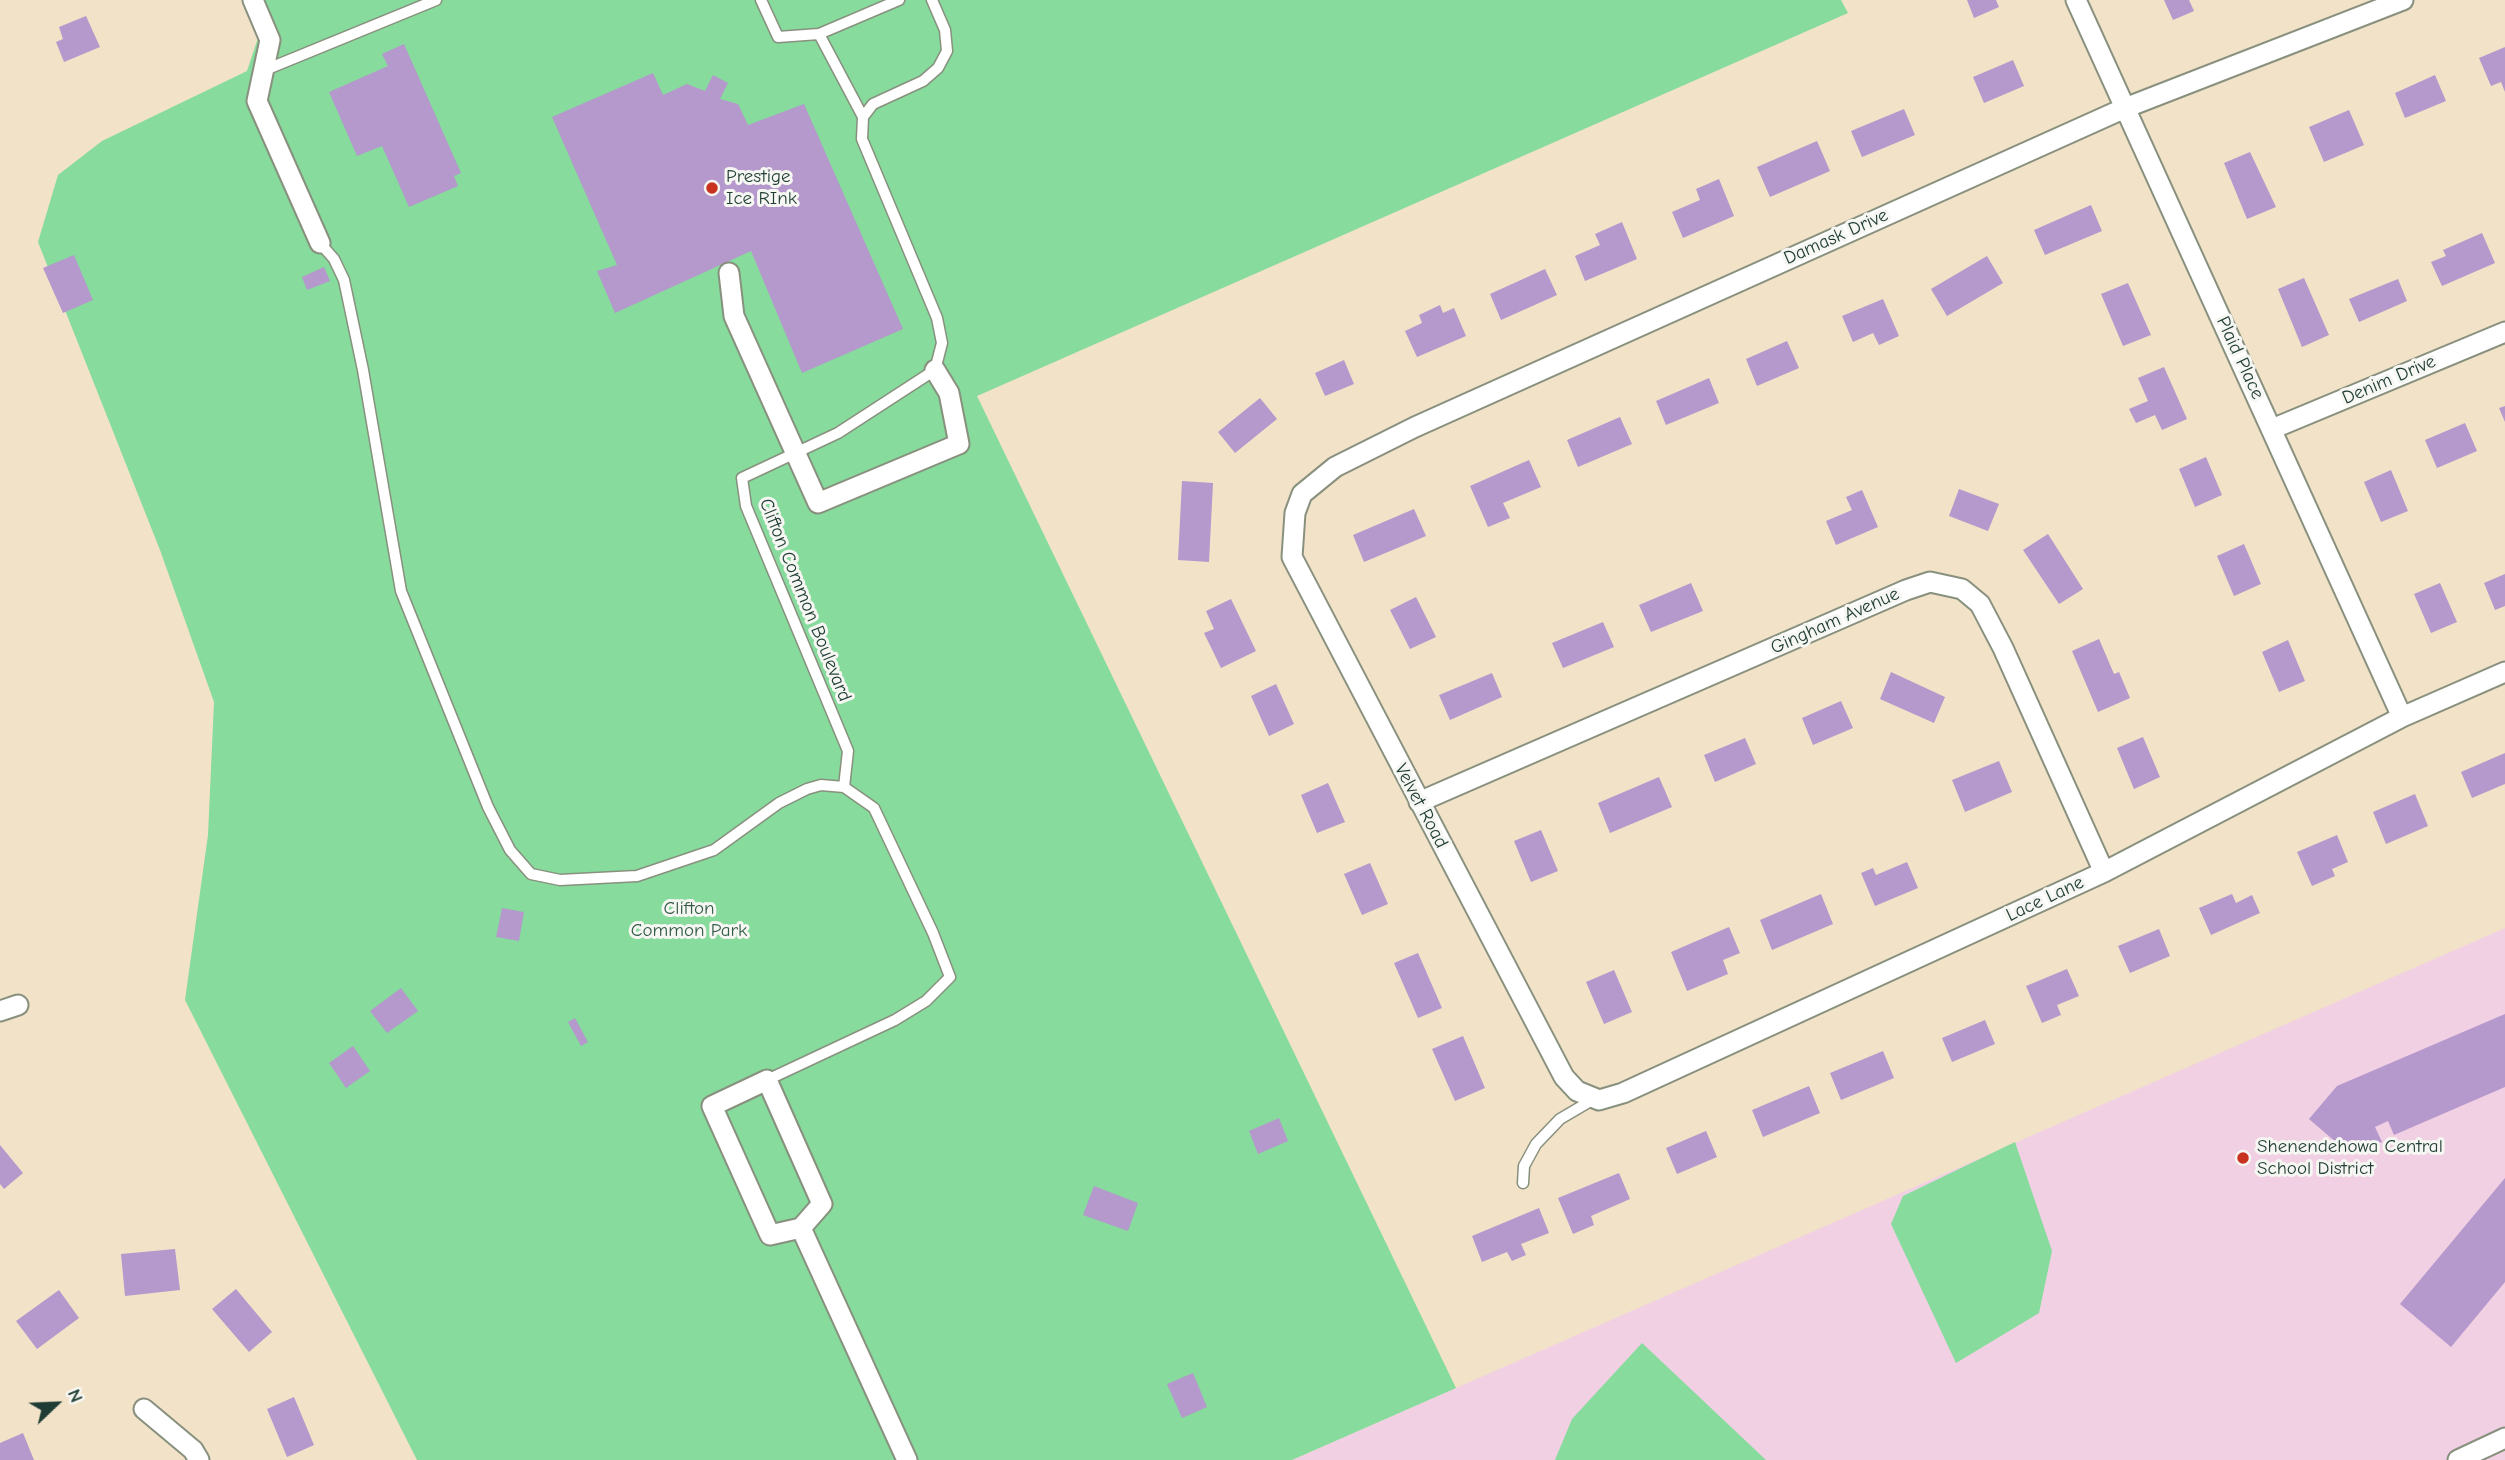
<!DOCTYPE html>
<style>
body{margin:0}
#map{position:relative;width:2505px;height:1460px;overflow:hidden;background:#f2e2c8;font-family:"Comic Neue",sans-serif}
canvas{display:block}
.north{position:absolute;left:21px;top:1369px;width:70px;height:70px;-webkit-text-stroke:5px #f6f6f2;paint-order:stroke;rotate:67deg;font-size:19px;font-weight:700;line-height:28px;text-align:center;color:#1f3d34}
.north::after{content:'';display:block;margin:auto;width:24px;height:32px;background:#1f3d34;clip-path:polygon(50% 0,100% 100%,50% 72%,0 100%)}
</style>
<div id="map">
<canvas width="2505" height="1460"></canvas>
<div class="north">N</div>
</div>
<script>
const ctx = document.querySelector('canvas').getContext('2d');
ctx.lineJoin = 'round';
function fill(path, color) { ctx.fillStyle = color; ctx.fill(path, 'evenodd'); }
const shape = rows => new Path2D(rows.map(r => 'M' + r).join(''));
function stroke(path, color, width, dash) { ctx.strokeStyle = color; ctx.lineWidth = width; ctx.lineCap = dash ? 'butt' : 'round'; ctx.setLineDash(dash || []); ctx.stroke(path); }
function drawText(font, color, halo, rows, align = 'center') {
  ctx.font = font + ' "Comic Neue",sans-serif'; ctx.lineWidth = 6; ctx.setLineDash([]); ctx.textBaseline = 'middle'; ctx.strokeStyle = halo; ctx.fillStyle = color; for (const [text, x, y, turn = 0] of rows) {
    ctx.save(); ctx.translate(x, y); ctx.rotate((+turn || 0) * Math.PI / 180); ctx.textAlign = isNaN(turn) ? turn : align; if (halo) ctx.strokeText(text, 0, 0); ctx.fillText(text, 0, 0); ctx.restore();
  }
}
const built = shape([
 [2505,928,2505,1460,1292,1460,1456,1388]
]);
const green = shape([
 [252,0,1841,0,1848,13,977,396,1456,1388,1292,1460,417,1460,185,1000,208,835,214,702,160,550,38,242,58,175,102,141,247,71,263,23],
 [2015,1142,2052,1251,2039,1313,1956,1363,1891,1224,1903,1196],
 [1642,1343,1766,1460,1555,1460,1572,1419]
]);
const building = shape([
 [1967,0,1996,0,1999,7,1974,18],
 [2164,0,2189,0,2194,11,2173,20],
 [86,16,100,47,64,62,56,42,63,39,59,27],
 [404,44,461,173,454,176,458,186,409,207,382,146,357,156,329,92,388,66,382,54],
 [2505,47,2505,92,2501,82,2491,86,2479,58],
 [2013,60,2024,86,1984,103,1973,77],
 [653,73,663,95,687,84,705,91,713,75,728,83,720,99,738,104,748,125,804,104,903,329,802,373,751,251,615,313,597,271,617,265,552,117],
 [2435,75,2446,101,2405,118,2395,93],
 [1904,109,1915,135,1862,157,1851,131],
 [2349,110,2364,145,2324,162,2309,127],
 [1817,141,1830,171,1770,197,1757,167],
 [2250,152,2276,207,2247,219,2224,163],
 [1719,179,1734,216,1683,238,1672,212,1700,200,1696,189],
 [2091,205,2102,231,2045,255,2034,230],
 [1622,222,1637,259,1585,281,1575,256,1600,245,1595,234],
 [2482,233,2495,263,2442,286,2431,262,2446,256,2443,250],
 [74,255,93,300,63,313,43,268],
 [1987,256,2003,283,1947,316,1931,289],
 [324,267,330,281,307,290,302,277],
 [1545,269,1557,295,1501,320,1490,294],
 [2304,278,2329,335,2302,347,2278,289],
 [2398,279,2407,301,2359,322,2349,299],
 [2128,283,2151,335,2123,346,2101,294],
 [1883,299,1899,336,1879,345,1873,333,1853,342,1842,316],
 [1440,305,1443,313,1454,308,1466,336,1417,357,1405,331,1422,323,1419,315],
 [1787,341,1799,368,1757,386,1746,359],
 [1344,360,1354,384,1325,396,1315,373],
 [2164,367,2187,419,2162,430,2155,415,2136,423,2129,409,2148,401,2138,378],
 [1709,378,1719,403,1666,425,1656,401],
 [1260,398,1277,419,1235,453,1218,432],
 [2505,406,2505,422,2499,408],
 [1620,417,1632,444,1578,467,1567,440],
 [2465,423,2477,451,2437,468,2425,440],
 [2206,457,2222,495,2195,507,2179,469],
 [1529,460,1541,487,1503,503,1510,518,1488,527,1470,486],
 [2391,470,2408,511,2381,522,2364,482],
 [1182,481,1213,483,1209,562,1178,560],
 [1959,489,1999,504,1988,531,1949,516],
 [1862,490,1878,527,1836,545,1826,521,1852,510,1846,497],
 [1414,509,1426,536,1364,562,1353,535],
 [2048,534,2083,589,2059,604,2023,550],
 [2244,544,2261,584,2234,596,2217,556],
 [2505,574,2505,606,2495,610,2484,583],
 [1691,583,1703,611,1651,632,1639,605],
 [2440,583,2457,622,2431,633,2414,594],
 [1416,597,1436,637,1410,649,1390,610],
 [1231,599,1256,651,1221,668,1204,633,1214,629,1206,611],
 [1603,622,1614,647,1563,668,1552,643],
 [2099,639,2114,674,2119,672,2130,698,2098,712,2072,651],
 [2288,640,2305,681,2279,692,2262,652],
 [1891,672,1945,697,1934,723,1880,699],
 [1492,673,1502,697,1450,720,1439,695],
 [1276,684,1294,724,1269,736,1251,696],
 [1841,701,1853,728,1813,745,1802,718],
 [2143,737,2160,777,2134,789,2117,748],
 [1745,738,1756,764,1715,782,1704,755],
 [2505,753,2505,784,2472,798,2461,772],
 [1999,761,2012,792,1965,812,1952,780],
 [1659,777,1672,807,1610,833,1598,803],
 [1328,783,1345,822,1317,833,1301,795],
 [2415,794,2428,826,2386,844,2373,812],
 [1541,830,1558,871,1531,882,1514,841],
 [2337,835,2348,862,2332,869,2335,876,2312,886,2297,852],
 [1907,862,1918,888,1875,906,1861,873,1873,868,1876,875],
 [1370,863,1388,904,1362,915,1344,874],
 [1821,894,1833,924,1772,950,1760,920],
 [2232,894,2236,903,2252,895,2260,913,2211,935,2199,908],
 [502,908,524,912,519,941,496,937],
 [1729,927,1740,953,1723,960,1728,974,1687,991,1671,952],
 [2159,929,2170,956,2130,973,2118,946],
 [1418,953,1442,1008,1418,1018,1394,963],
 [2067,969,2079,996,2057,1005,2061,1015,2042,1023,2026,986],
 [1614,970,1632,1012,1604,1024,1586,982],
 [401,988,418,1011,387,1033,370,1011],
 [2505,1014,2505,1087,2394,1135,2388,1121,2375,1127,2382,1142,2351,1155,2309,1119,2337,1086],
 [575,1018,588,1042,581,1046,568,1022],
 [1985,1020,1995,1044,1952,1062,1942,1038],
 [1463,1036,1485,1088,1455,1101,1432,1049],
 [353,1046,370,1071,346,1088,329,1063],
 [1883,1051,1894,1078,1841,1100,1830,1073],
 [1809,1086,1820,1113,1763,1137,1752,1110],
 [1279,1118,1288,1141,1258,1154,1249,1131],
 [1706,1131,1717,1157,1677,1174,1666,1148],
 [0,1145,23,1173,4,1189,0,1184],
 [1619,1173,1630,1199,1591,1216,1594,1225,1573,1234,1558,1198],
 [2505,1178,2505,1282,2451,1347,2400,1304],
 [1094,1186,1138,1203,1128,1231,1083,1215],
 [1539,1208,1549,1233,1521,1244,1526,1255,1512,1261,1507,1252,1482,1262,1472,1236],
 [175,1249,180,1290,125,1296,121,1254],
 [236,1289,272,1332,249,1352,212,1309],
 [59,1290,79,1318,37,1349,16,1321],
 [1193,1373,1207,1407,1182,1418,1167,1384],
 [294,1397,314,1445,287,1457,267,1409],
 [23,1433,34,1460,0,1460,0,1443]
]);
const lane = shape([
 [761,0,778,37,819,34,863,117],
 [819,34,899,0],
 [265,70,436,0],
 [320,243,334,259,344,280,363,370,401,591,488,807,510,850,531,874,560,880,637,876,714,850,779,803,807,789,821,785,844,787],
 [767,1080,895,1020,926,1001,950,977,933,933,874,808,844,787,848,751,746,506,742,478,838,433,935,370,942,343,937,318,862,139,863,117,873,104,923,81,938,68,947,51,945,30,932,0],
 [1523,1183,1524,1166,1536,1144,1560,1119,1594,1099]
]);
const street = shape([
 [253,0,270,40,257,101,320,243],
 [2076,0,2402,717],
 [2403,0,2125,108,1415,427,1335,467,1302,494,1295,513,1292,557,1564,1077,1577,1091,1599,1100,1623,1093,2104,872,2402,717,2505,672],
 [729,273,734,316,818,503,959,444,949,393,935,370],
 [2272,429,2505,332],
 [1419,802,1906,590,1930,582,1962,589,1980,604,2003,648,2104,872],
 [0,1011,18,1005],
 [801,1228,822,1204,767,1080,712,1106,770,1235,801,1228,907,1460],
 [144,1409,193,1450,199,1460],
 [2458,1460,2505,1438]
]);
const markers = [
 [712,188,7,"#c8321e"],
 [2243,1158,7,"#c8321e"]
];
const poiNames = [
 ["Prestige",726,177],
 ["Ice RInk",726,199],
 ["Shenendehowa Central",2257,1147],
 ["School District",2257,1169]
];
const streetNames = [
 ["Damask Drive",1836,237,-24],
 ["Plaid Place",2240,358,65],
 ["Denim Drive",2389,380,-23],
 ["Clifton Common Boulevard",805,600,68],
 ["Gingham Avenue",1835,621,-24],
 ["Velvet Road",1421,806,62],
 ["Lace Lane",2045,899,-25]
];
const parkNames = [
 ["Clifton",689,909],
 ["Common Park",689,931]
];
fill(built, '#f1d0e3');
fill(green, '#86db9d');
fill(building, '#b598cc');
stroke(lane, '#88907e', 13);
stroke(street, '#88907e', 23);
stroke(lane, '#fff', 10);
stroke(street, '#fff', 19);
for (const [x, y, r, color] of markers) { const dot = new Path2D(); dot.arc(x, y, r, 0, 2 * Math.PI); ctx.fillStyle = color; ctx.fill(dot); stroke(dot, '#f6f6f2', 2.5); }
drawText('19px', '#1f3d34', '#f6f6f2', poiNames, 'left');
drawText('19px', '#1f3d34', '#f6f6f2', streetNames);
drawText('19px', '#345d49', '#f6f6f2', parkNames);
</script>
